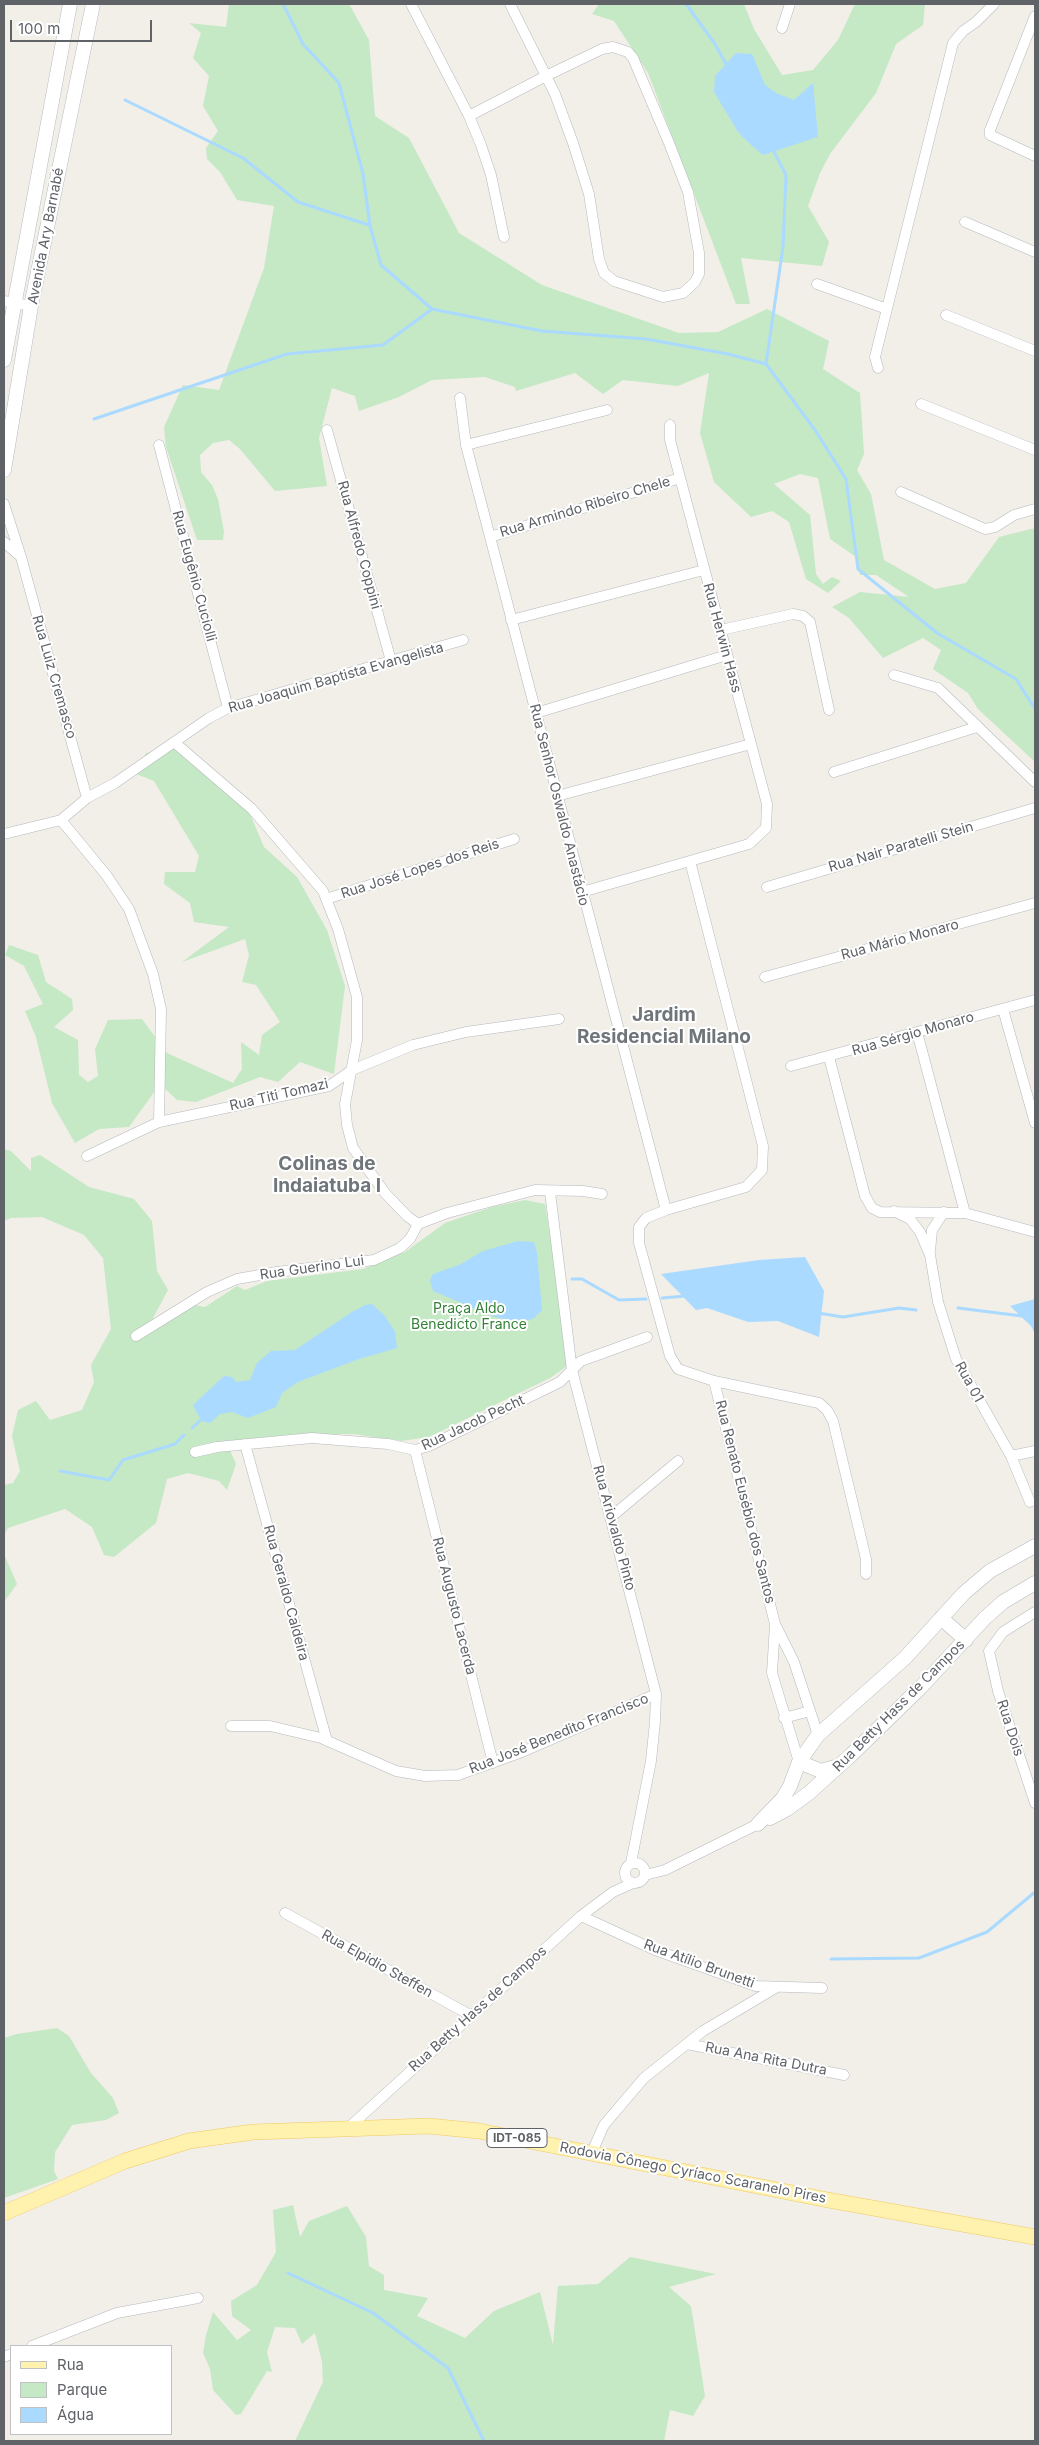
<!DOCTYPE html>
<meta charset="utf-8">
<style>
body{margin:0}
#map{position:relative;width:1039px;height:2445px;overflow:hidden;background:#f1efe8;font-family:Inter,sans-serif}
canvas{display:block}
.frame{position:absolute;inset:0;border:5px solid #5f6368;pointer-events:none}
.legend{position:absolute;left:10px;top:2345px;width:162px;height:90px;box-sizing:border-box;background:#fff;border:1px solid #bfc1c3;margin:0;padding:6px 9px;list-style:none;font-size:15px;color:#5f6368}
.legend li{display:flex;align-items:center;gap:10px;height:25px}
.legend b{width:25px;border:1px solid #bfc1c3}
.scale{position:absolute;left:10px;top:20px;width:142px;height:22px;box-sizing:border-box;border:2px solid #5f6368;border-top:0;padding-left:6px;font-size:15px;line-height:18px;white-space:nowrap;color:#5f6368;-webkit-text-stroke:4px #fff;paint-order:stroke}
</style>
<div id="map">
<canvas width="1039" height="2445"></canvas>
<div class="frame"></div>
<ul class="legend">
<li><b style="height:6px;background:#fff2af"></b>Rua</li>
<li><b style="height:14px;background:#c5e8c5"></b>Parque</li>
<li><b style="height:14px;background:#aadaff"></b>Água</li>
</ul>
<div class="scale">100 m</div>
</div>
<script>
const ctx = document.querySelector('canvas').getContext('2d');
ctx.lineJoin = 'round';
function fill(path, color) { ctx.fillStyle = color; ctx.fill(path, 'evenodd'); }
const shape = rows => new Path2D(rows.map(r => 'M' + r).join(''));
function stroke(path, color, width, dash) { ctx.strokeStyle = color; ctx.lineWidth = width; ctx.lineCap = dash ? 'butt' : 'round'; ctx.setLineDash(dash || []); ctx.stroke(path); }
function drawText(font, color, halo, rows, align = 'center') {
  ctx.font = font + ' Inter,sans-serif'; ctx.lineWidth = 4; ctx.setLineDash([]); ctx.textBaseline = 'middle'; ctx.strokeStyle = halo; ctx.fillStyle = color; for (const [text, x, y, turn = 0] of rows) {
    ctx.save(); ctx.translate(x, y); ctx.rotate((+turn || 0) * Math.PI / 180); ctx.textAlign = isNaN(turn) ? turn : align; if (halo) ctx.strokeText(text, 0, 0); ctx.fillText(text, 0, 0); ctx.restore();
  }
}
const green = shape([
 [229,4,349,4,369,40,375,116,409,138,459,233,542,285,679,333,718,332,767,309,829,341,823,369,860,393,864,454,857,470,871,494,884,560,935,589,966,583,999,537,1035,528,1035,762,978,709,968,693,933,669,941,650,923,638,883,658,849,618,832,607,860,592,909,597,876,575,860,575,856,557,830,539,818,478,800,474,774,484,810,515,816,574,823,584,832,577,841,581,828,593,806,579,789,522,772,511,751,517,714,482,700,433,709,373,678,386,623,380,603,394,575,373,516,391,515,387,485,377,432,380,399,397,359,411,355,396,332,388,319,438,327,486,275,491,240,449,229,440,213,443,200,455,201,472,212,485,218,499,224,532,223,540,197,540,166,447,164,427,183,385,219,390,264,268,274,206,237,200,220,172,207,159,206,148,218,131,203,106,209,76,193,58,201,33,189,23,226,27],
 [599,4,744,4,754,29,782,75,813,70,838,40,855,4,925,4,923,25,896,44,876,93,830,154,820,173,808,206,829,242,822,266,741,258,750,304,736,304,648,73,614,21,592,14],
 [173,748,250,814,264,847,297,877,327,930,345,986,334,1074,300,1062,278,1082,260,1077,196,1102,177,1100,160,1084,129,1127,99,1129,75,1143,52,1103,36,1037,25,1011,43,1004,24,966,5,955,9,945,38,955,46,982,72,999,73,1010,54,1027,78,1040,79,1075,88,1082,98,1076,95,1049,108,1020,142,1019,167,1053,233,1083,242,1069,241,1042,259,1055,262,1035,280,1022,256,985,242,982,249,955,245,939,182,962,229,927,194,922,190,903,164,884,165,872,195,872,199,856,154,781,136,774,146,753],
 [4,1149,11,1151,31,1171,31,1158,40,1155,89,1187,134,1199,152,1221,157,1271,168,1290,153,1318,156,1330,185,1303,205,1307,237,1286,245,1290,267,1281,363,1269,405,1252,445,1223,492,1207,525,1200,545,1204,570,1364,550,1378,429,1437,401,1441,353,1434,299,1434,246,1439,228,1446,236,1464,227,1490,219,1481,188,1473,167,1479,156,1523,114,1557,104,1555,92,1527,65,1509,8,1528,4,1535,4,1485,13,1483,20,1471,12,1436,18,1410,36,1401,50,1420,82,1410,94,1382,91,1365,111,1329,103,1258,84,1235,42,1217,11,1218,4,1221],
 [4,1554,17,1584,4,1602],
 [57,2028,69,2036,91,2073,113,2098,119,2113,106,2120,72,2125,55,2152,54,2171,58,2179,4,2198,4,2038,17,2034],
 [293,2205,300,2237,309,2221,347,2206,366,2237,369,2266,384,2275,384,2290,428,2298,417,2316,465,2338,494,2311,540,2292,553,2345,558,2286,598,2284,630,2257,716,2274,669,2287,691,2306,705,2396,693,2416,670,2410,664,2441,295,2441,323,2382,322,2362,315,2333,302,2344,295,2328,275,2327,267,2352,272,2372,267,2371,241,2414,236,2415,213,2390,210,2369,203,2353,206,2335,213,2312,237,2340,251,2330,232,2316,231,2301,257,2285,276,2252,273,2210]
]);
const water = shape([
 [736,53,752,54,765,85,776,93,794,100,813,83,818,137,763,155,750,144,738,132,714,92,715,76],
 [518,1241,534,1242,537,1253,542,1310,533,1319,518,1322,495,1317,433,1291,430,1280,433,1274,459,1265,483,1251],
 [805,1257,824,1291,819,1337,778,1321,748,1322,707,1308,696,1310,661,1274,759,1260],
 [1035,1299,1035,1334,1031,1326,1010,1306],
 [372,1304,385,1316,395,1332,397,1348,359,1359,298,1382,282,1393,276,1407,248,1418,232,1412,220,1414,210,1423,202,1421,197,1413,193,1405,224,1376,232,1377,236,1382,250,1380,257,1363,271,1351,295,1350,352,1312,365,1305]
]);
const stream = shape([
 [283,4,303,44,339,83,363,174,370,226,381,265,432,309,542,331,646,339,728,354,766,364],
 [686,4,715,44,727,66],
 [125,100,243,158,298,202,369,225],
 [772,148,786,175,783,247,766,364,815,430,846,479,858,569,937,633,1016,679,1035,709],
 [94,419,287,354,383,345,432,309],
 [572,1279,582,1279,619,1300,646,1299],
 [662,1298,686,1296],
 [958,1308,1022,1316],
 [818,1313,843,1317,899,1308,916,1310],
 [192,1428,204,1417],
 [60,1471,109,1480,123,1460,175,1444,184,1435],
 [831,1959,919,1958,987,1932,1035,1892],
 [288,2273,373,2313,448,2368,484,2441]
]);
const street = shape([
 [411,4,469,116,481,145,491,175,504,237],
 [1035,16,990,130,990,135,1035,156],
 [782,28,790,4],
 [469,116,546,76,602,49,613,47,628,52,633,58,669,143,688,192,699,253,699,274,695,282,683,293,663,297,614,281,604,273,599,259,589,194,573,143,555,94,510,4],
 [965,222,1035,252],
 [817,284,887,309],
 [4,301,31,306],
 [946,315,1035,351],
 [878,368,875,357,953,43,963,31,976,22,994,4],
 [460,398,466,445,666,1210],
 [921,404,1035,450],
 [327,430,391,661],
 [159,445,228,708],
 [466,445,607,410],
 [901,492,985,529,995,527,1014,515,1035,509],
 [4,504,21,557,87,798],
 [490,537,680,478],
 [4,542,20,556],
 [511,620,704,570],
 [721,630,793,614,803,616,810,622,829,710],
 [894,675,938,688,1035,782],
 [536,713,727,655],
 [174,742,252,809,323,891,338,929,357,997,357,1040,345,1104,347,1125,353,1148,385,1193,407,1216,418,1224],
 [834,772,977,727],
 [557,796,751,744],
 [61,820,107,876,129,909,153,974,161,1009,159,1122],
 [4,834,61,820,87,798,115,783,209,718,228,708,463,640],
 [690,861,763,1146,762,1170,746,1187,666,1210,646,1218,639,1227,639,1243,670,1356,678,1369,714,1381,819,1403,827,1410,833,1421,866,1559,866,1574],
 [767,887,1035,808],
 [582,892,749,844,766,828,767,804,670,440,670,425],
 [326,899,514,839],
 [765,977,1035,903],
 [1003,1009,1035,1123],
 [917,1032,965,1213],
 [829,1057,865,1196,872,1208,880,1212,965,1213,1035,1232],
 [791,1066,1035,1000],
 [87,1156,159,1122,329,1086,352,1070,413,1045,466,1032,559,1019],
 [550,1192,572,1370,656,1694,655,1722,651,1761,631,1863],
 [894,1211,910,1219,920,1232,930,1255,938,1302,956,1359,1011,1456,1030,1502],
 [930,1251,932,1230,944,1212],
 [136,1336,207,1292,237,1279,277,1272,374,1260,400,1248,410,1239,418,1224,447,1213,535,1190,583,1191,602,1194],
 [714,1381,775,1624,794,1662,818,1735],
 [245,1444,327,1741],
 [415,1450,493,1763],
 [195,1452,217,1447,312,1438,388,1444,415,1450,429,1446,560,1382,581,1361,647,1337],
 [1011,1456,1035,1451],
 [611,1517,678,1461],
 [1035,1612,1003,1632,989,1651,998,1691,1035,1803],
 [775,1625,772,1673,799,1762],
 [784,1718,810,1711],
 [231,1726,270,1726,321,1738,396,1771,425,1776,458,1775,522,1752,656,1694],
 '625 1873a10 10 0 1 1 20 0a10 10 0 1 1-20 0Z',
 [645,1875,665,1870,758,1824],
 [285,1913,470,2015],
 [581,1916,655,1950,756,1986,822,1988],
 [687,2044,844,2075],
 [347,2129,581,1916,613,1892,633,1883],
 [592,2152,604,2125,644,2078,703,2031,777,1987],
 [32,2346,117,2313,198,2298],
 [4,2357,11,2354]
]);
const secondary = shape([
 [4,360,70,4],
 [4,470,31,306,93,4],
 [941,1618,966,1640],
 [799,1762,821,1771,835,1767],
 [770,1818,787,1809,809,1793,851,1755,921,1687,985,1618,1003,1602,1035,1583],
 [758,1824,783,1798,790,1786,799,1762,818,1735,905,1658,964,1593,990,1571,1035,1546]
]);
const primary = shape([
 [4,2213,125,2161,189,2141,253,2132,429,2126,479,2131,828,2200,1035,2237]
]);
const shields = [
 [517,2138,60]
];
const shieldNames = [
 ["IDT-085",517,2138]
];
const streetNames = [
 ["Avenida Ary Barnabé",46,236,-79],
 ["Rua Armindo Ribeiro Chele",585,507,-17],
 ["Rua Alfredo Coppini",359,545,75],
 ["Rua Eugênio Cuciolli",194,576,75],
 ["Rua Herwin Hass",722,638,75],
 ["Rua Luiz Cremasco",54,677,74],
 ["Rua Joaquim Baptista Evangelista",336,678,-16],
 ["Rua Senhor Oswaldo Anastácio",559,805,76],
 ["Rua Nair Paratelli Stein",901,847,-16],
 ["Rua José Lopes dos Reis",420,869,-18],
 ["Rua Mário Monaro",900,940,-15],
 ["Rua Sérgio Monaro",913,1034,-16],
 ["Rua Titi Tomazi",279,1095,-13],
 ["Rua Guerino Lui",312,1268,-8],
 ["Rua 01",969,1382,61],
 ["Rua Jacob Pecht",473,1423,-25],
 ["Rua Renato Eusébio dos Santos",745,1502,76],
 ["Rua Ariovaldo Pinto",614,1528,75],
 ["Rua Geraldo Caldeira",286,1593,75],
 ["Rua Augusto Lacerda",454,1606,76],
 ["Rua Betty Hass de Campos",899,1706,-45],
 ["Rua Dois",1010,1728,72],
 ["Rua José Benedito Francisco",559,1734,-22],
 ["Rua Elpidio Steffen",377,1964,29],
 ["Rua Atílio Brunetti",699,1964,20],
 ["Rua Betty Hass de Campos",478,2009,-42],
 ["Rua Ana Rita Dutra",766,2059,11],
 ["Rodovia Cônego Cyríaco Scaranelo Pires",693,2173,11]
];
const parkNames = [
 ["Praça Aldo",469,1309],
 ["Benedicto France",469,1325]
];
const districtNames = [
 ["Jardim",664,1015],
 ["Residencial Milano",664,1037],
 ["Colinas de",327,1164],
 ["Indaiatuba I",327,1186]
];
fill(green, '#c5e8c5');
fill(water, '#aadaff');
stroke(stream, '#aadaff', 3);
stroke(street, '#b5b8bc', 11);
stroke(secondary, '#b6babf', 15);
stroke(primary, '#f2c960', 16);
stroke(street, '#fff', 10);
stroke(secondary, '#fff', 14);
stroke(primary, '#fff2af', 15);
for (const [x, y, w] of shields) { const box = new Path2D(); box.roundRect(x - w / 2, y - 9.5, w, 19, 4); ctx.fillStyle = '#fff'; ctx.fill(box); stroke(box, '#5f6368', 1); }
drawText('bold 12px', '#5f6368', null, shieldNames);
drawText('14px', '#5f6368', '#fff', streetNames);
drawText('14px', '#348238', '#fff', parkNames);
drawText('bold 19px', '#70757a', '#fff', districtNames);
</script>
